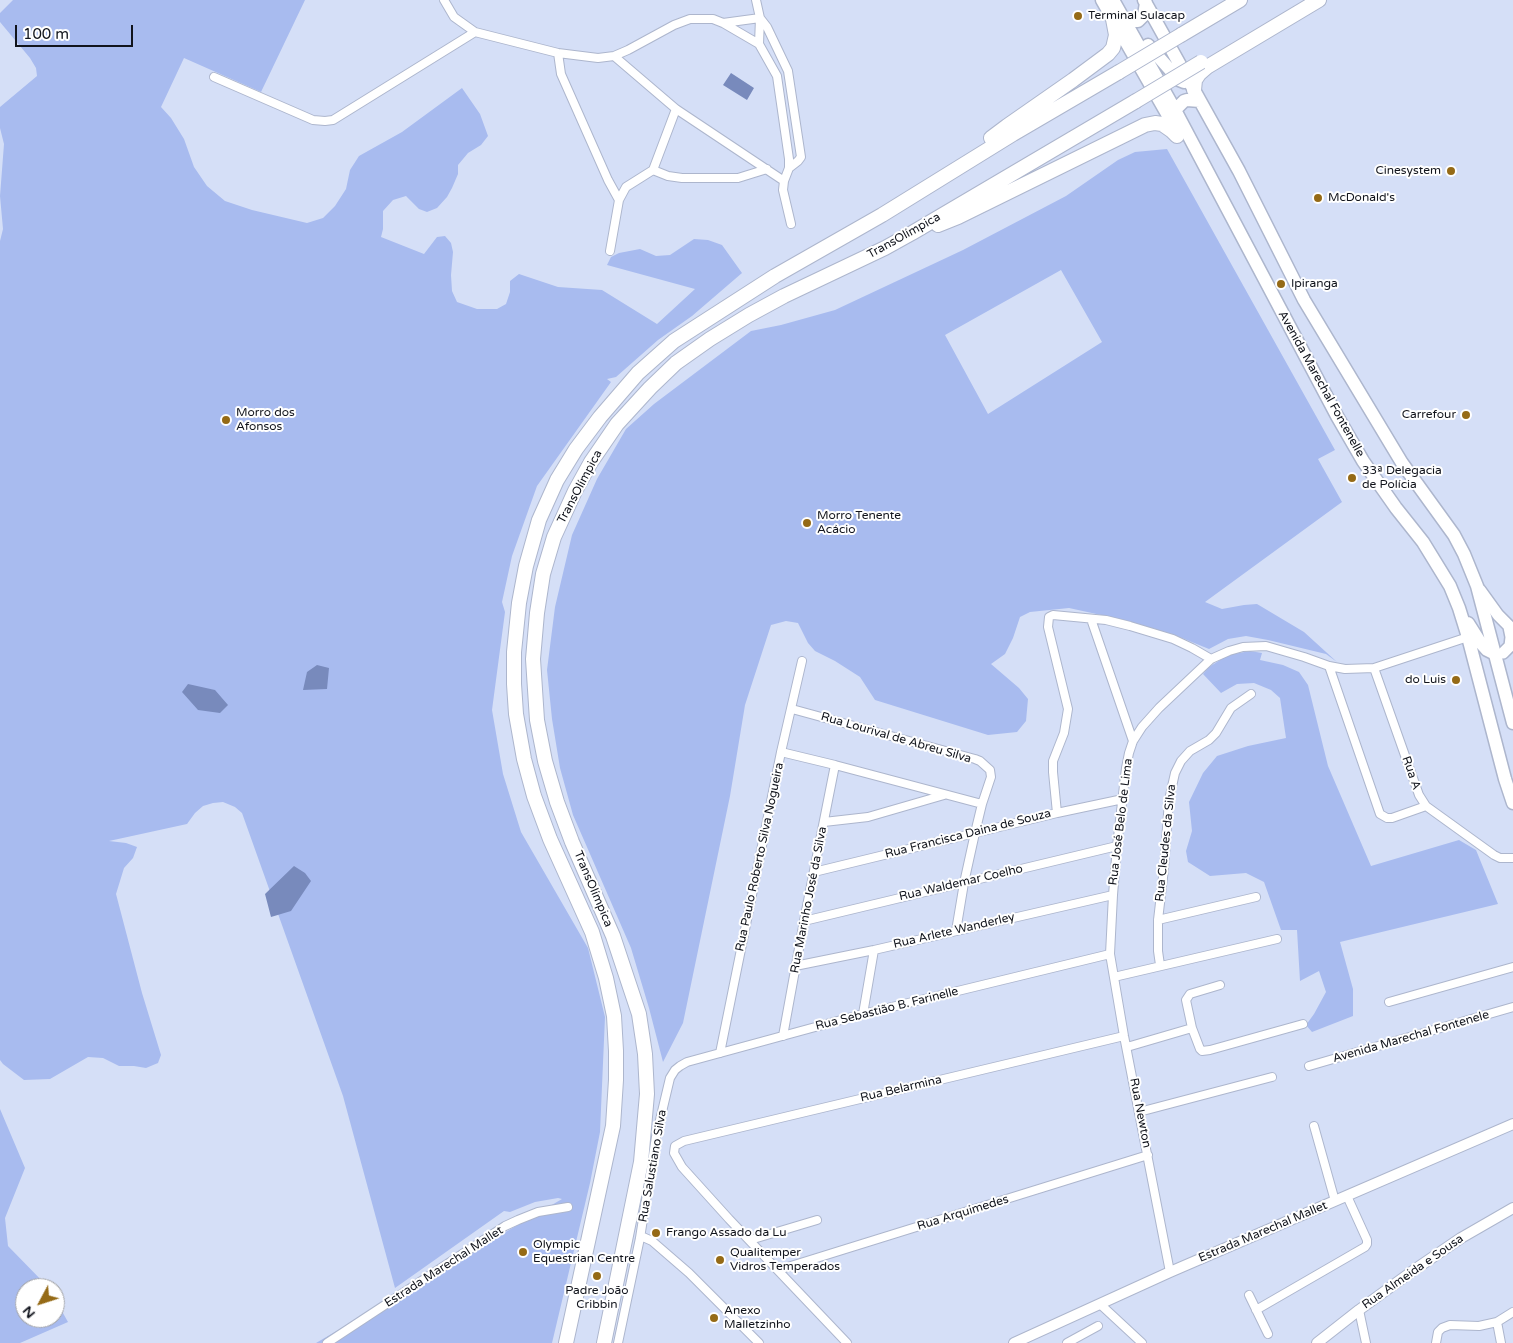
<!DOCTYPE html>
<meta charset="utf-8">
<style>
body{margin:0}
#map{position:relative;width:1513px;height:1343px;overflow:hidden;background:#d5dff7;font-family:"Varela Round",sans-serif}
canvas{display:block}
.north{position:absolute;left:15px;top:1278px;width:50px;height:50px;box-sizing:border-box;background:#fff;border:1px solid #a0a1a4;border-radius:50%;rotate:230deg;font-size:14px;font-weight:700;line-height:20px;text-align:center;color:#11141c}
.north::after{content:'';display:block;margin:auto;width:18px;height:22px;background:#956a16;clip-path:polygon(50% 0,100% 100%,50% 72%,0 100%)}
.scale{position:absolute;left:15px;top:25px;width:118px;height:22px;box-sizing:border-box;border:2px solid #11141c;border-top:0;padding-left:6px;font-size:15px;line-height:18px;white-space:nowrap;color:#11141c;-webkit-text-stroke:4px #fff;paint-order:stroke}
</style>
<div id="map">
<canvas width="1513" height="1343"></canvas>
<div class="north">N</div>
<div class="scale">100 m</div>
</div>
<script>
const ctx = document.querySelector('canvas').getContext('2d');
ctx.lineJoin = 'round';
function fill(path, color) { ctx.fillStyle = color; ctx.fill(path, 'evenodd'); }
const shape = rows => new Path2D(rows.map(r => 'M' + r).join(''));
function stroke(path, color, width, dash) { ctx.strokeStyle = color; ctx.lineWidth = width; ctx.lineCap = dash ? 'butt' : 'round'; ctx.setLineDash(dash || []); ctx.stroke(path); }
function drawText(font, color, halo, rows, align = 'center') {
  ctx.font = font + ' "Varela Round",sans-serif'; ctx.lineWidth = 4; ctx.setLineDash([]); ctx.textBaseline = 'middle'; ctx.strokeStyle = halo; ctx.fillStyle = color; for (const [text, x, y, turn = 0] of rows) {
    ctx.save(); ctx.translate(x, y); ctx.rotate((+turn || 0) * Math.PI / 180); ctx.textAlign = isNaN(turn) ? turn : align; if (halo) ctx.strokeText(text, 0, 0); ctx.fillText(text, 0, 0); ctx.restore();
  }
}
const green = shape([
 [13,0,305,0,261,92,184,58,161,107,171,118,184,139,194,167,207,186,225,201,252,210,307,223,323,218,335,206,346,189,350,170,359,156,402,132,462,88,480,114,488,136,481,145,468,153,458,165,458,174,452,188,447,197,437,208,427,212,419,209,406,196,393,200,383,211,383,229,381,237,424,254,437,237,445,236,451,243,453,252,451,275,452,291,457,302,477,309,497,309,506,304,510,292,510,281,519,274,558,287,602,290,657,324,695,289,607,265,611,257,619,253,640,249,656,256,670,255,694,239,708,240,722,245,742,273,692,316,658,340,616,377,607,379,611,382,537,486,512,556,502,602,505,612,492,710,503,774,521,832,588,948,605,1017,600,1132,590,1183,552,1343,316,1343,562,1199,558,1198,535,1202,510,1212,504,1211,395,1288,343,1096,242,813,235,807,223,802,213,803,203,806,195,813,187,824,109,841,126,843,137,847,133,858,124,868,116,894,142,993,161,1055,158,1063,146,1068,134,1066,119,1066,103,1058,88,1057,50,1079,24,1080,3,1064,0,1060,0,241,3,229,0,196,4,144,0,128,0,107,37,76,36,68,30,58,0,22,0,13],
 [1167,149,1335,450,1318,459,1342,502,1205,602,1222,609,1244,605,1257,604,1304,632,1337,662,1326,654,1268,640,1246,636,1228,639,1209,649,1172,634,1124,620,1069,608,1030,612,1020,617,1013,638,1005,654,991,664,1019,688,1028,699,1026,721,1017,732,988,735,875,700,860,677,835,661,815,651,808,643,798,623,786,621,771,625,745,705,730,796,683,1023,663,1062,649,1008,631,948,573,815,560,768,552,719,547,670,555,607,572,535,597,479,626,429,654,404,751,331,781,325,835,310,963,250,1066,196,1118,160,1135,152],
 [1061,270,1102,342,988,414,945,335],
 [1250,651,1262,653,1260,660,1283,665,1299,672,1308,685,1328,766,1371,866,1459,840,1476,850,1498,904,1340,942,1353,989,1353,1016,1312,1032,1306,1025,1314,1014,1326,992,1319,971,1300,981,1297,930,1281,930,1264,882,1246,873,1210,876,1188,862,1186,851,1192,831,1189,802,1203,773,1217,756,1248,746,1286,738,1280,698,1271,690,1254,683,1237,684,1221,693,1203,674,1209,667,1228,655],
 [0,1109,25,1168,5,1218,8,1246,49,1288,25,1288,25,1318,55,1318,55,1299,68,1322,20,1343,0,1343]
]);
const water = shape([
 [731,73,754,88,747,100,723,85],
 [317,665,329,668,327,689,303,690,307,672],
 [188,684,215,690,228,705,220,713,198,710,182,692],
 [294,866,305,873,311,881,291,911,271,917,265,894]
]);
const minor = shape([
 [444,0,454,17,475,32,558,53,598,58,614,56,628,50,674,25,690,19,713,19,723,23,759,44],
 [756,0,760,18,759,44,777,76,789,159,789,168,784,181,783,190,791,224],
 [760,18,767,27,788,71,801,157,798,161,789,168],
 [723,23,760,18],
 [558,53,561,74,608,180,619,200],
 [614,56,676,109,784,181],
 [214,77,313,120,325,121,333,120,475,32],
 [653,170,668,176,682,178,738,178,767,169],
 [610,251,619,200,626,187,653,170,676,109],
 [1091,619,1133,741],
 [1329,666,1380,814,1387,818,1392,818,1426,806],
 [1374,668,1419,795,1426,806,1494,855,1500,858,1513,858],
 [792,709,975,759,980,761,990,770,991,777,982,804,975,833,964,883,956,931],
 [781,752,835,765,982,804],
 [1057,813,1053,772,1053,761,1064,733,1068,709,1048,627,1049,617,1053,615,1106,620,1130,626,1173,639,1192,648,1211,659],
 [824,822,868,817,944,795],
 [814,872,1057,813,1123,799],
 [1158,920,1256,897],
 [804,921,1117,846],
 [1160,965,1158,951,1158,920,1164,869,1169,800,1175,773,1181,761,1190,751,1209,740,1216,733,1231,708,1251,694],
 [795,966,874,950,1113,895],
 [1114,977,1277,939],
 [1220,985,1190,994,1186,1000,1192,1028,1200,1049,1202,1051,1210,1050,1303,1024],
 [1389,1002,1513,967],
 [863,1014,874,950],
 [783,1036,804,921,835,765],
 [1127,1047,1192,1028],
 [720,1053,781,752,802,661],
 [1309,1066,1513,1007],
 [1139,1112,1272,1077],
 [1314,1126,1335,1201],
 [640,1238,643,1237,652,1241,689,1273,759,1343],
 [750,1240,817,1220],
 [778,1270,1148,1155],
 [1170,1272,1124,1036,1110,954,1113,895,1117,846,1126,768,1129,753,1133,741,1142,727,1159,708,1211,659,1229,651,1243,647,1266,646,1304,657,1329,666,1345,669,1374,668,1468,637],
 [1249,1295,1268,1334],
 [1100,1304,1142,1343],
 [1256,1310,1365,1247,1367,1244,1367,1240,1347,1196],
 [1359,1310,1366,1343],
 [1497,1322,1501,1343],
 [327,1343,505,1226,518,1220,538,1212,568,1207],
 [618,1343,640,1238,656,1137,670,1078,675,1070,680,1066,687,1062,863,1014,1110,954],
 [847,1343,729,1219,682,1167,674,1153,675,1146,684,1141,1124,1036],
 [1067,1343,1098,1326],
 [1436,1343,1438,1332,1442,1328,1450,1325,1479,1326,1497,1322,1513,1312]
]);
const tertiary = shape([
 [1014,1343,1170,1272,1513,1124],
 [1317,1343,1359,1310,1414,1270,1461,1238,1513,1208]
]);
const secondary = shape([
 [1480,590,1498,615,1513,630],
 [1503,653,1510,646,1511,637,1509,627]
]);
const primary = shape([
 [1102,0,1166,112,1177,135],
 [1113,0,1175,110,1337,416,1363,461,1396,508,1423,542,1450,586,1459,608,1468,637,1505,779,1513,803],
 [1144,0,1239,171,1304,300,1402,463,1454,535,1464,554,1477,586,1513,723],
 [1123,17,1134,21,1138,21,1144,15,1146,3],
 [1148,45,1179,80,1184,82],
 [1175,110,1184,101,1187,100,1200,101],
 [1468,623,1480,642,1487,650,1495,654]
]);
const motorway = shape([
 [1181,35,1240,0],
 [1194,90,1195,80,1199,74,1207,67,1319,0],
 [991,138,1007,126,1073,80,1108,54,1113,48,1116,35,1113,19],
 [938,225,958,217,1145,125,1155,123,1162,124,1172,131,1177,136],
 [566,1343,613,1126,616,1080,616,1051,614,1016,606,978,592,932,550,839,534,796,524,759,516,714,514,684,514,652,519,603,526,566,539,520,557,480,576,449,600,417,638,373,674,341,775,276,882,215,1013,134,1119,72],
 [604,1343,641,1162,647,1094,645,1054,639,1014,613,936,572,842,557,802,545,761,537,720,533,659,537,613,543,574,554,537,575,491,591,462,617,424,650,388,676,363,710,339,749,315,784,296,885,248,912,233,1136,101]
]);
const motorwayBridge = shape([
 [1119,72,1181,35],
 [1136,101,1201,62]
]);
const markers = [
 [1078,16,5,"#956a16"],
 [1451,171,5,"#956a16"],
 [1318,198,5,"#956a16"],
 [1281,284,5,"#956a16"],
 [1466,415,5,"#956a16"],
 [226,420,5,"#956a16"],
 [1352,478,5,"#956a16"],
 [807,523,5,"#956a16"],
 [1456,680,5,"#956a16"],
 [656,1233,5,"#956a16"],
 [523,1252,5,"#956a16"],
 [720,1260,5,"#956a16"],
 [597,1276,5,"#956a16"],
 [714,1318,5,"#956a16"]
];
const poiNames = [
 ["Terminal Sulacap",1088,16],
 ["Cinesystem",1441,171,"right"],
 ["McDonald's",1328,198],
 ["Ipiranga",1291,284],
 ["Morro dos",236,413],
 ["Afonsos",236,427],
 ["Carrefour",1456,415,"right"],
 ["33ª Delegacia",1362,471],
 ["de Polícia",1362,485],
 ["Morro Tenente",817,516],
 ["Acácio",817,530],
 ["do Luis",1446,680,"right"],
 ["Frango Assado da Lu",666,1233],
 ["Olympic",533,1245],
 ["Equestrian Centre",533,1259],
 ["Qualitemper",730,1253],
 ["Vidros Temperados",730,1267],
 ["Padre João",597,1291,"center"],
 ["Cribbin",597,1305,"center"],
 ["Anexo",724,1311],
 ["Malletzinho",724,1325]
];
const streetNames = [
 ["TransOlímpica",904,236,-29],
 ["Avenida Marechal Fontenelle",1321,384,61],
 ["TransOlímpica",580,487,-62],
 ["Rua Lourival de Abreu Silva",896,738,16],
 ["Rua A",1411,773,71],
 ["Rua José Belo de Lima",1121,822,-83],
 ["Rua Francisca Daina de Souza",968,834,-14],
 ["Rua Cleudes da Silva",1166,843,-84],
 ["Rua Paulo Roberto Silva Nogueira",760,857,-78],
 ["Rua Waldemar Coelho",961,883,-13],
 ["TransOlímpica",593,889,67],
 ["Rua Marinho José da Silva",809,900,-79],
 ["Rua Arlete Wanderley",954,931,-13],
 ["Rua Sebastião B. Farinelle",887,1009,-14],
 ["Avenida Marechal Fontenele",1411,1037,-16],
 ["Rua Belarmina",901,1089,-13],
 ["Rua Newton",1140,1113,79],
 ["Rua Salustiano Silva",653,1166,-80],
 ["Rua Arquimedes",963,1213,-17],
 ["Estrada Marechal Mallet",1263,1232,-23],
 ["Estrada Marechal Mallet",444,1267,-33],
 ["Rua Almeida e Sousa",1413,1272,-35]
];
fill(green, '#a8bbef');
fill(water, '#788abc');
stroke(minor, '#adb6cd', 10);
stroke(tertiary, '#adb6cd', 12);
stroke(secondary, '#adb6cd', 14);
stroke(primary, '#adb6cd', 15);
stroke(motorway, '#adb6cd', 16);
stroke(minor, '#fff', 8);
stroke(tertiary, '#fff', 10);
stroke(secondary, '#fff', 11);
stroke(primary, '#fff', 12);
stroke(motorway, '#fff', 14);
stroke(motorwayBridge, '#adb6cd', 16, []);
stroke(motorwayBridge, '#fff', 14);
for (const [x, y, r, color] of markers) { const dot = new Path2D(); dot.arc(x, y, r, 0, 2 * Math.PI); ctx.fillStyle = color; ctx.fill(dot); stroke(dot, '#fff', 2); }
drawText('12px', '#11141c', '#fff', poiNames, 'left');
drawText('12px', '#11141c', '#fff', streetNames);
</script>
